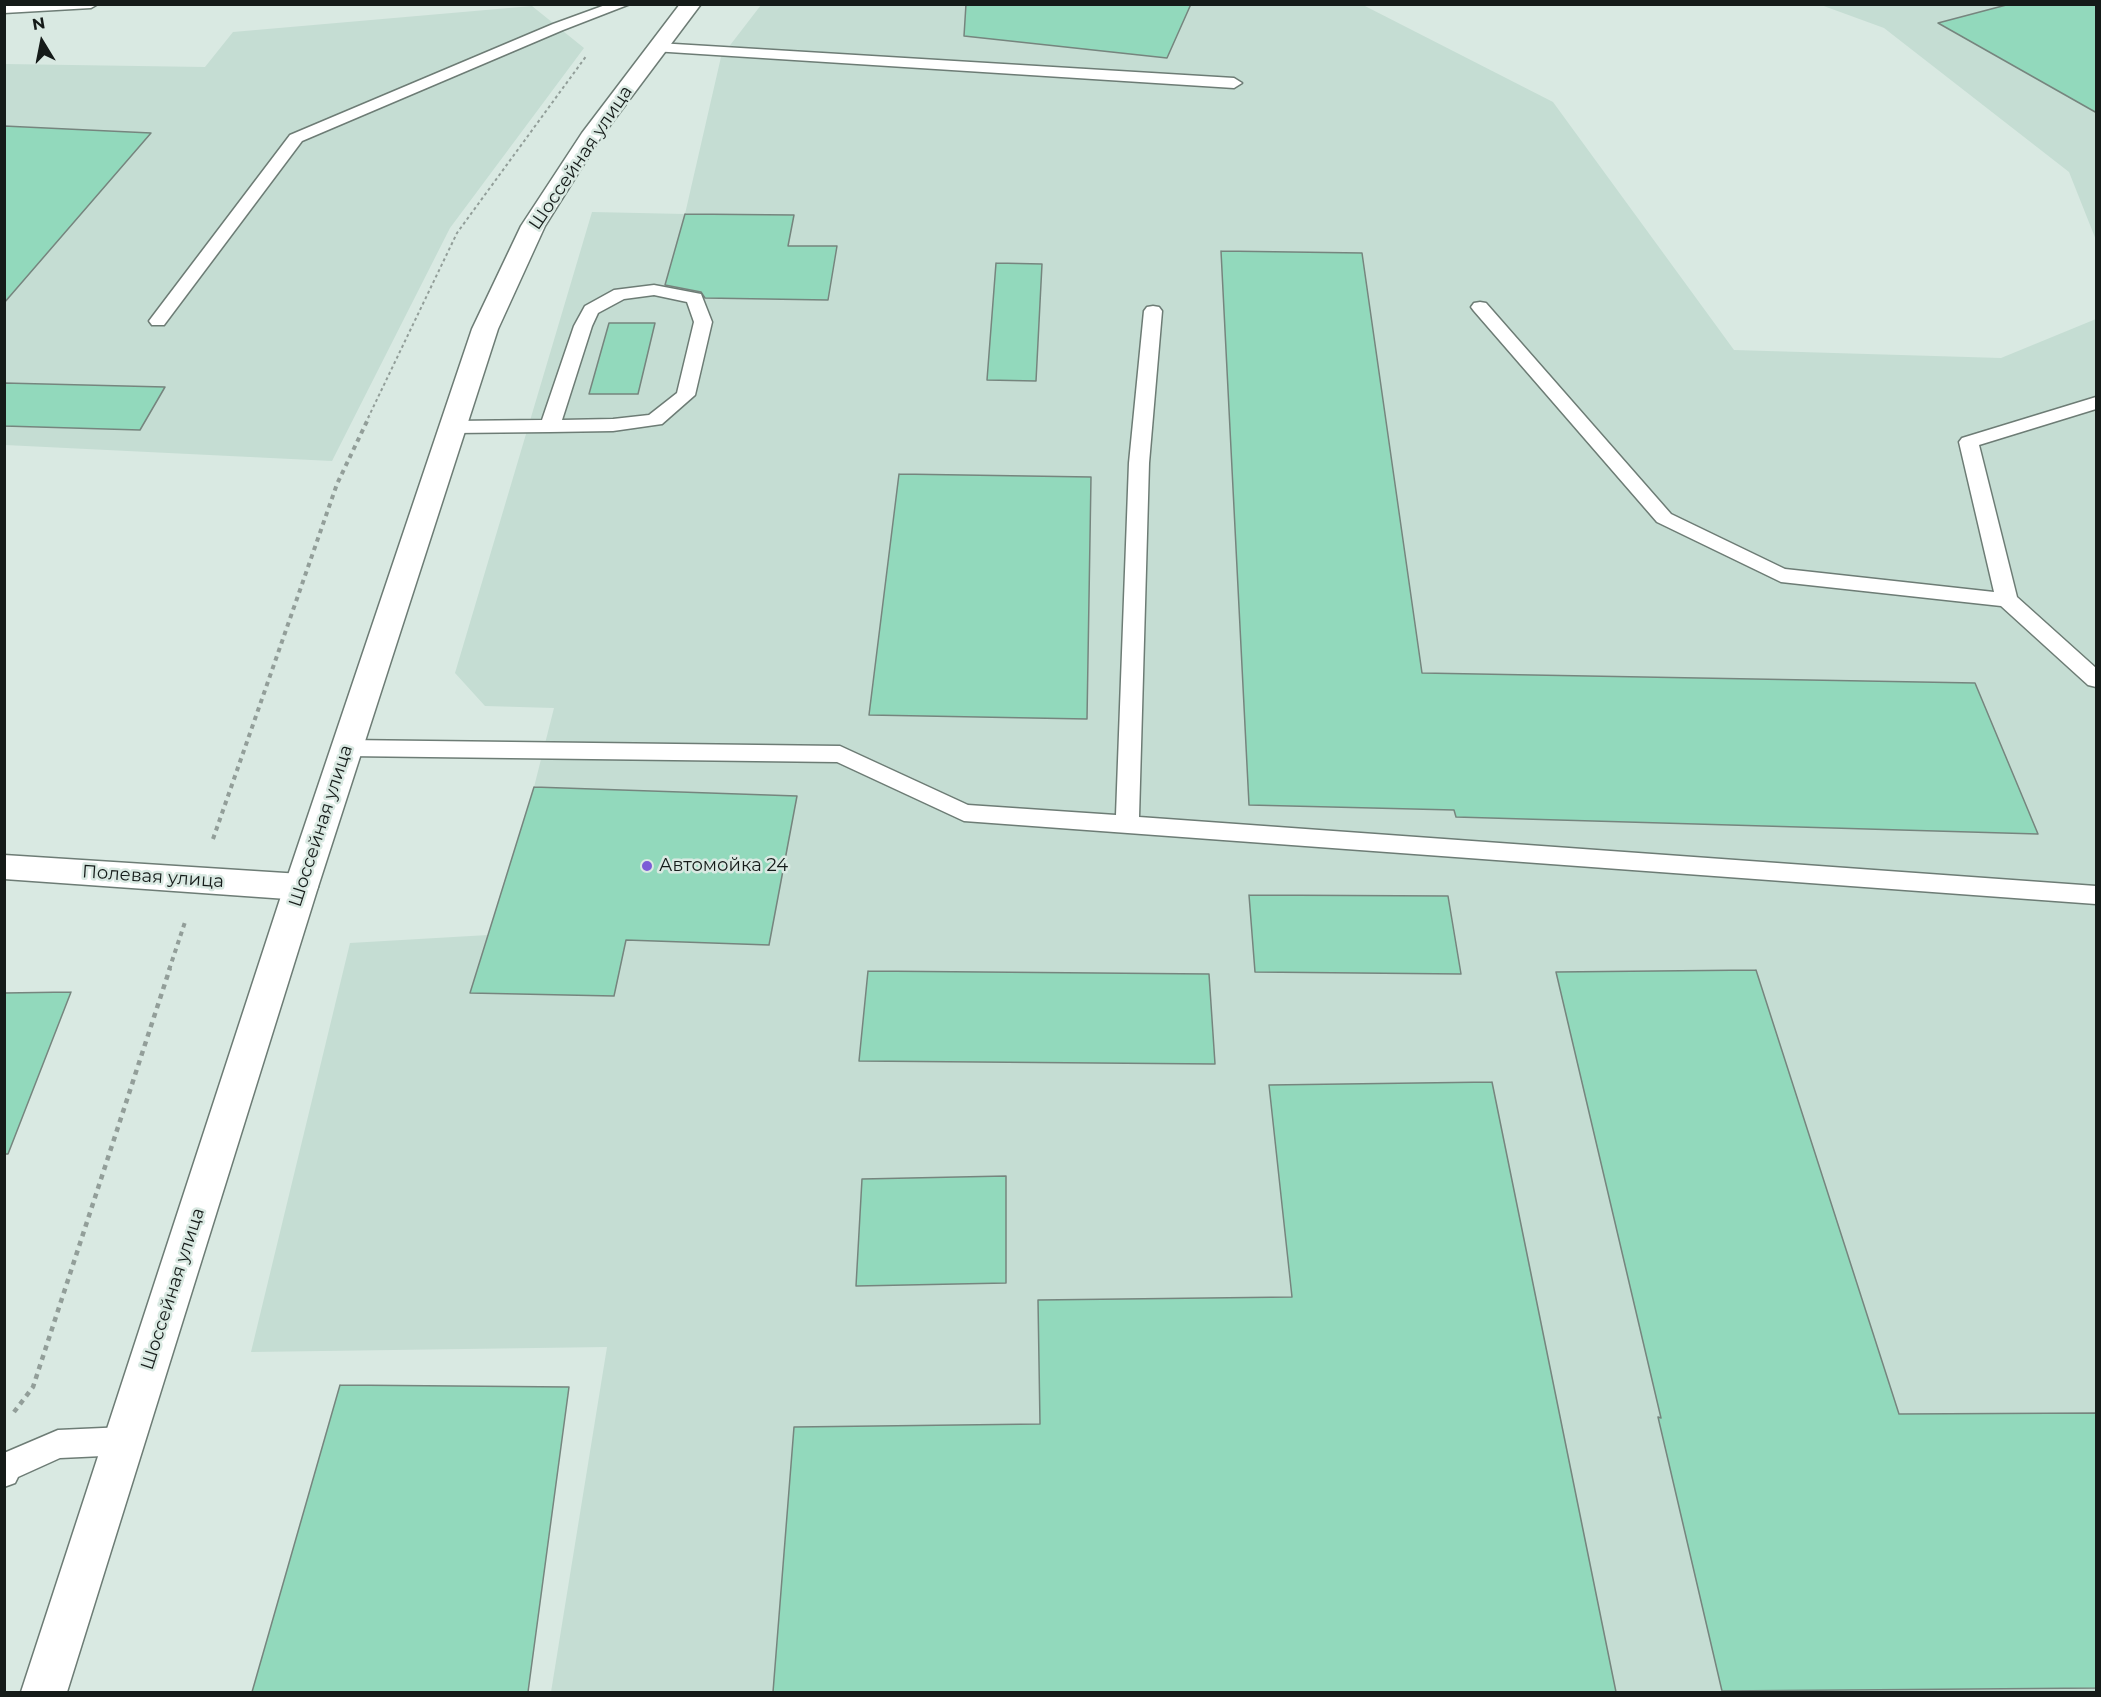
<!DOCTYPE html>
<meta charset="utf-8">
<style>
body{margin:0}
#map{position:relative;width:2101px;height:1697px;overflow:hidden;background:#d9e9e2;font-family:Montserrat,sans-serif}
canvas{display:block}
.frame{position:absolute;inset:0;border:6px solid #151b19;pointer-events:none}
.north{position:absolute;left:12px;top:12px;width:60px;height:60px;-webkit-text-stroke:4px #d9e9e2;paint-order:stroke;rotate:350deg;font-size:16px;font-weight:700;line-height:24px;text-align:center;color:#151b19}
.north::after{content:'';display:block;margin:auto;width:21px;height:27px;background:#151b19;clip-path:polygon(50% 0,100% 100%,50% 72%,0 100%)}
</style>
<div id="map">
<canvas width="2101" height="1697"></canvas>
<div class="frame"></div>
<div class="north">N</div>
</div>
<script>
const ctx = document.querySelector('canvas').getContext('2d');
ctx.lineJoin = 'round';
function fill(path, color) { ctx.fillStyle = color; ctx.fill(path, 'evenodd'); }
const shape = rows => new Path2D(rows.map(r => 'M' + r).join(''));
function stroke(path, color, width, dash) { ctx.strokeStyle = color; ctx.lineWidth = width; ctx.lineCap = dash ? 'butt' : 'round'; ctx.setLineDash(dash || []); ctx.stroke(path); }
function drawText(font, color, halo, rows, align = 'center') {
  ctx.font = font + ' Montserrat,sans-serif'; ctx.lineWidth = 5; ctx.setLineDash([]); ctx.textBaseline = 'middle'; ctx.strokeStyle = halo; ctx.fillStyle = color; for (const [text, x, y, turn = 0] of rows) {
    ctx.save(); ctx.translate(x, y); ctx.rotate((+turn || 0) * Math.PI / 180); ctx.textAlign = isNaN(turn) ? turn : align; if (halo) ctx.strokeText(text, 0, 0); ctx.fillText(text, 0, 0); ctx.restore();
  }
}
const built = shape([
 [761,5,1363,5,1553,102,1734,350,2001,358,2096,319,2096,1692,551,1692,607,1347,251,1352,350,943,488,935,534,787,554,708,485,706,455,673,592,212,685,214,721,57],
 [1821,5,2096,5,2096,240,2069,172,1884,28],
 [532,6,584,48,450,228,332,461,5,445,5,64,205,67,233,32]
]);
const building = shape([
 [966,4,1191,4,1167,58,964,36,966,4],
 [2010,4,2097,4,2097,113,1938,23,2010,4],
 [4,126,151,133,4,303,4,126],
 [685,214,794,215,788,246,837,246,828,300,705,298,701,292,665,285,685,214],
 [1221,251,1362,253,1422,673,1975,683,2038,834,1456,817,1454,810,1249,805,1221,251],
 [996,263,1042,264,1036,381,987,380,996,263],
 [609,323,655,323,638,394,589,394,609,323],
 [4,383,165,387,140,430,4,426,4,383],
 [899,474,1091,477,1087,719,869,715,899,474],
 [534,787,797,796,769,945,626,940,614,996,470,993,534,787],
 [1249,895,1448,896,1461,974,1255,972,1249,895],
 [1756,970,1899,1414,2097,1413,2097,1688,1722,1691,1658,1417,1661,1418,1556,972,1756,970],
 [868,971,1209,974,1215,1064,859,1061,868,971],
 [71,992,8,1154,4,1154,4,993,71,992],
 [1492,1082,1616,1692,773,1692,794,1427,1040,1424,1038,1300,1292,1297,1269,1085,1492,1082],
 [1006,1176,1006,1283,856,1286,862,1179,1006,1176],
 [340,1385,569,1387,528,1692,252,1692,340,1385]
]);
const pathFar2 = shape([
 [368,418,457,233,587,55]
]);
const pathFar1 = shape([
 [213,839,337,484,369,417],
 [169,970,185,922]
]);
const path = shape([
 [14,1412,33,1387,170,968]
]);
const service = shape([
 [98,4,91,8,4,13,4,5,98,4],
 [608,4,630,4,563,30,302,141,164,325,152,325,149,321,152,317,290,135,553,24,608,4],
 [658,43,1234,78,1242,83,1234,88,653,51,650,48,658,43],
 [654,285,701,294,712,322,695,395,662,424,613,431,550,432,453,433,446,431,443,427,446,423,453,421,542,420,574,326,585,306,614,290,654,285],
 [654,295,687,302,694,322,677,393,649,415,613,419,562,420,592,326,598,313,624,299,654,295],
 [1480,302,1486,303,1671,514,1785,569,1994,592,1959,442,1962,438,2096,397,2096,409,1979,445,2017,597,2096,668,2096,687,2088,685,2001,606,1781,582,1657,522,1474,311,1471,307,1474,303,1480,302],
 [1153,306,1159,307,1162,311,1149,463,1139,817,2096,886,2096,904,964,821,837,762,347,756,339,754,336,748,339,742,347,740,840,746,968,805,1116,815,1129,463,1144,311,1147,307,1153,306],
 [125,1427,136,1431,140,1441,136,1451,125,1455,60,1458,18,1477,15,1483,4,1487,4,1453,58,1430,125,1427]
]);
const minor = shape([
 [4,855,301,874,313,878,318,887,313,896,301,900,4,879,4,855]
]);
const secondary = shape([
 [680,4,701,4,599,140,545,226,498,329,318,887,67,1692,21,1692,284,887,472,329,521,226,582,133,680,4]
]);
const markers = [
 [647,866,6,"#7c5cd7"]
];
const streetNames = [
 ["Шоссейная улица",581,158,-56],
 ["Шоссейная улица",321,826,-72],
 ["Полевая улица",153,877,4],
 ["Шоссейная улица",173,1289,-72]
];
const poiNames = [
 ["Автомойка 24",659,866]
];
fill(built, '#c5ddd3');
fill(building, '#92d9bc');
stroke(building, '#76857e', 1.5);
stroke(service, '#6d7c75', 3);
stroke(minor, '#6d7c75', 3);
stroke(secondary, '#6d7c75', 3);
stroke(pathFar2, '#929e99', 2, [3, 3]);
stroke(pathFar1, '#929e99', 4, [4.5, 4.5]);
stroke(path, '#929e99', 4.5, [5, 5]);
fill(service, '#fff');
fill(minor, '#fff');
fill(secondary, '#fff');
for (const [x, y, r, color] of markers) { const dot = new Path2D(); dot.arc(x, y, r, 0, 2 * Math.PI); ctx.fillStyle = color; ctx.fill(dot); stroke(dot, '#d9e9e2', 2); }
drawText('18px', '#151b19', '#d9e9e2', streetNames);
drawText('18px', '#151b19', '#d9e9e2', poiNames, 'left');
</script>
